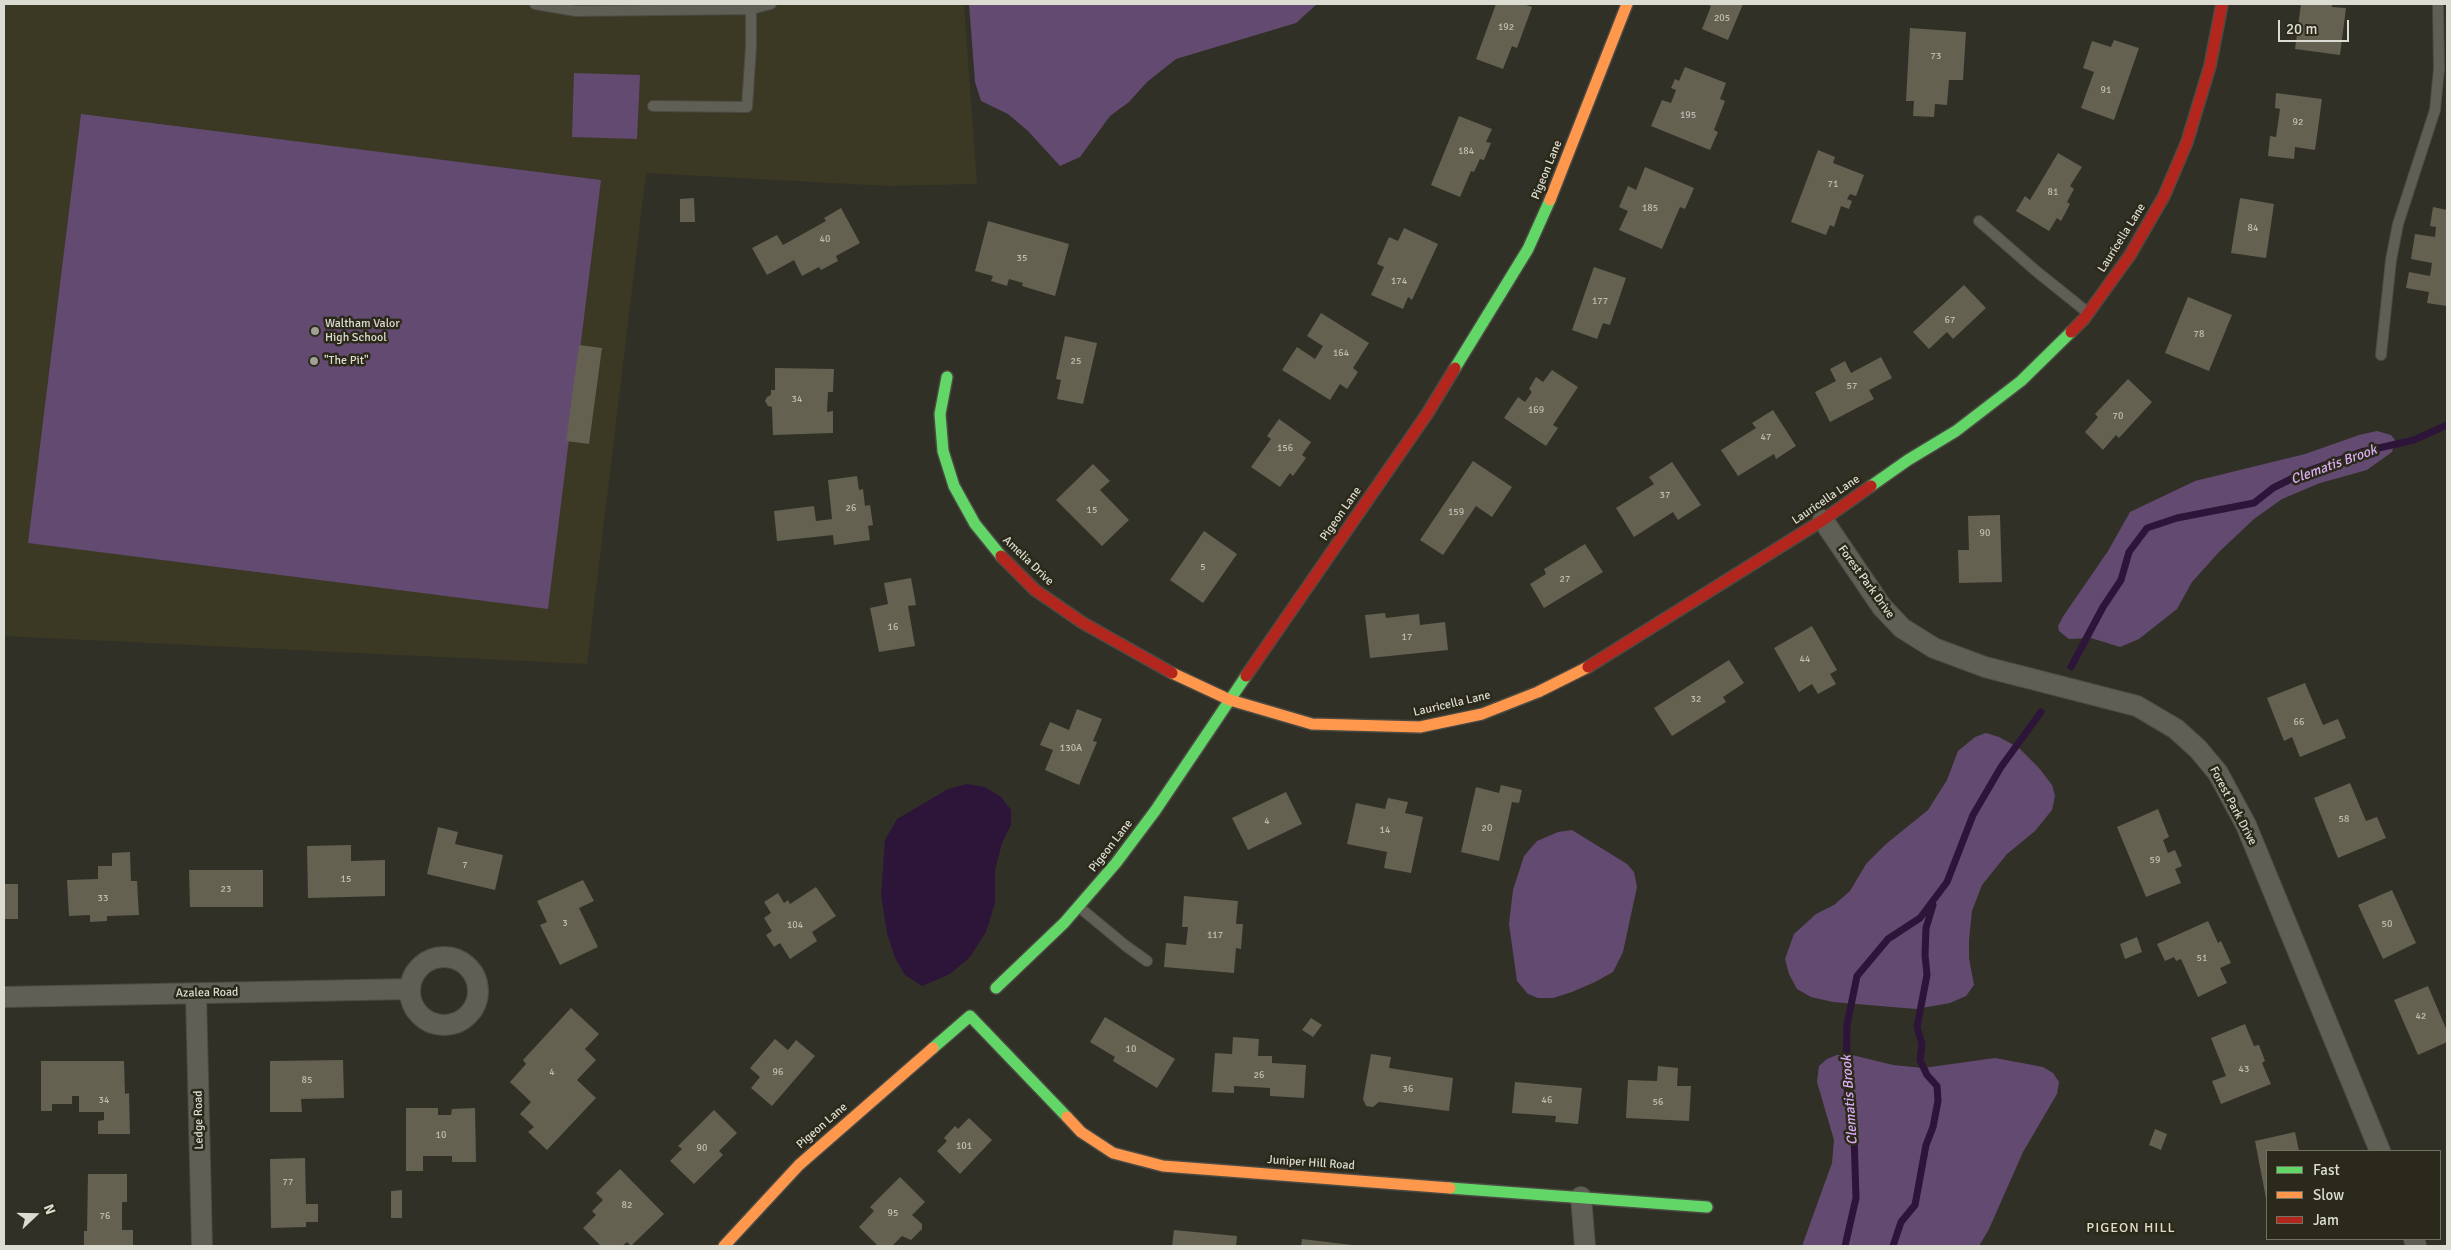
<!DOCTYPE html>
<style>
body{margin:0}
#map{position:relative;width:2451px;height:1250px;overflow:hidden;background:#313027;font-family:Signika,sans-serif}
canvas{display:block}
.frame{position:absolute;inset:0;border:5px solid #dddcd2;pointer-events:none}
.legend{position:absolute;left:2266px;top:1150px;width:175px;height:90px;box-sizing:border-box;background:#2b2919;border:1px solid #727163;margin:0;padding:6px 9px;list-style:none;font-size:15px;color:#dddcd2}
.legend li{display:flex;align-items:center;gap:10px;height:25px}
.legend b{width:25px;border:1px solid #727163}
.north{position:absolute;left:10px;top:1190px;width:50px;height:50px;-webkit-text-stroke:4px #2b2919;paint-order:stroke;rotate:69deg;font-size:14px;font-weight:700;line-height:20px;text-align:center;color:#dddcd2}
.north::after{content:'';display:block;margin:auto;width:18px;height:22px;background:#dddcd2;clip-path:polygon(50% 0,100% 100%,50% 72%,0 100%)}
.scale{position:absolute;left:2278px;top:20px;width:71px;height:22px;box-sizing:border-box;border:2px solid #dddcd2;border-top:0;padding-left:6px;font-size:15px;line-height:18px;white-space:nowrap;color:#dddcd2;-webkit-text-stroke:4px #2b2919;paint-order:stroke}
</style>
<div id="map">
<canvas width="2451" height="1250"></canvas>
<div class="frame"></div>
<ul class="legend">
<li><b style="height:6px;background:#63d668"></b>Fast</li>
<li><b style="height:6px;background:#ff974d"></b>Slow</li>
<li><b style="height:6px;background:#b3261e"></b>Jam</li>
</ul>
<div class="north">N</div>
<div class="scale">20 m</div>
</div>
<script>
const ctx = document.querySelector('canvas').getContext('2d');
ctx.lineJoin = 'round';
function fill(path, color) { ctx.fillStyle = color; ctx.fill(path, 'evenodd'); }
const shape = rows => new Path2D(rows.map(r => 'M' + r).join(''));
function stroke(path, color, width, dash) { ctx.strokeStyle = color; ctx.lineWidth = width; ctx.lineCap = dash ? 'butt' : 'round'; ctx.setLineDash(dash || []); ctx.stroke(path); }
function drawText(font, color, halo, rows, align = 'center') {
  ctx.font = font + ' Signika,sans-serif'; ctx.lineWidth = 5; ctx.setLineDash([]); ctx.textBaseline = 'middle'; ctx.strokeStyle = halo; ctx.fillStyle = color; for (const [text, x, y, turn = 0] of rows) {
    ctx.save(); ctx.translate(x, y); ctx.rotate((+turn || 0) * Math.PI / 180); ctx.textAlign = isNaN(turn) ? turn : align; if (halo) ctx.strokeText(text, 0, 0); ctx.fillText(text, 0, 0); ctx.restore();
  }
}
const built = shape([
 [4,4,964,4,977,184,888,186,646,173,587,664,4,636]
]);
const green = shape([
 [969,4,1317,4,1296,23,1176,59,1147,82,1129,102,1110,116,1080,157,1060,166,1028,131,1008,114,981,101,975,82],
 [574,73,640,75,637,139,572,137],
 [81,114,601,180,548,609,28,543],
 [2377,431,2391,435,2395,440,2392,452,2367,470,2320,483,2282,499,2254,519,2219,552,2192,582,2177,609,2139,639,2120,647,2091,638,2069,639,2059,631,2058,626,2064,615,2108,551,2130,512,2195,481,2305,454,2359,435],
 [1986,733,1999,737,2019,748,2039,768,2052,785,2055,796,2052,810,2035,831,2007,854,1982,885,1972,911,1969,940,1969,958,1974,985,1966,996,1950,1003,1916,1009,1833,1002,1811,997,1797,989,1789,974,1785,959,1794,934,1816,914,1834,905,1850,891,1866,864,1886,844,1928,810,1947,780,1958,751,1975,737],
 [1572,830,1627,864,1634,872,1637,887,1623,952,1613,972,1595,982,1572,992,1553,998,1538,998,1528,994,1517,981,1509,924,1513,890,1524,856,1537,841,1558,832],
 [1837,1055,1852,1055,1893,1065,1923,1068,1995,1058,2043,1067,2053,1073,2059,1082,2057,1094,2023,1152,1989,1229,1979,1246,1802,1246,1832,1163,1834,1140,1817,1082,1819,1066,1827,1059]
]);
const water = shape([
 [967,784,985,787,1001,797,1011,810,1011,825,1002,843,995,870,995,903,986,932,970,957,950,974,922,986,905,975,895,958,887,933,881,895,885,840,897,819,948,789]
]);
const stream = shape([
 [2071,667,2103,607,2121,580,2129,552,2147,528,2177,518,2254,503,2273,488,2305,472,2361,452,2414,440,2447,425],
 [1845,1246,1856,1198,1854,1135,1846,1080,1847,1025,1857,976,1888,939,1920,918,1947,882,1973,815,2001,767,2041,712],
 [1893,1246,1901,1222,1915,1205,1926,1145,1933,1127,1938,1101,1937,1086,1927,1075,1920,1060,1922,1044,1917,1027,1927,975,1925,955,1926,928,1933,905]
]);
const building = shape([
 [1496,4,1523,4,1532,7,1517,48,1512,46,1503,69,1476,59],
 [1705,4,1743,4,1728,40,1702,29,1711,6],
 [2301,4,2332,4,2332,7,2346,8,2340,55,2295,49],
 [1910,28,1966,32,1963,80,1949,80,1947,105,1935,104,1934,117,1913,116,1914,101,1906,101],
 [2114,40,2139,48,2114,120,2081,108,2094,72,2083,68,2092,41,2111,47],
 [1685,67,1726,83,1720,99,1725,101,1714,130,1718,132,1710,150,1651,126,1662,100,1671,103,1676,90,1671,88,1675,79,1679,81],
 [2276,93,2322,99,2315,150,2295,147,2294,159,2268,156,2270,136,2276,137,2280,109,2275,108],
 [1459,116,1492,129,1486,142,1491,143,1484,160,1480,159,1474,172,1471,171,1460,197,1431,185],
 [1818,150,1835,157,1833,163,1864,175,1856,196,1850,194,1847,199,1852,201,1849,209,1841,206,1834,227,1830,225,1826,235,1791,222],
 [2058,153,2082,167,2070,186,2074,189,2067,202,2070,204,2061,221,2057,218,2049,231,2016,211,2025,196,2030,200],
 [1645,167,1694,188,1685,209,1680,207,1662,249,1619,230,1628,211,1619,207,1628,186,1636,190],
 [694,198,695,222,680,222,680,199],
 [2240,198,2274,204,2266,258,2231,253],
 [2433,207,2447,210,2447,306,2427,303,2429,292,2406,288,2409,272,2430,276,2432,263,2411,259,2415,234,2435,237,2436,227,2430,226],
 [841,208,860,243,836,256,838,261,821,270,819,267,802,276,794,260,767,275,752,248,777,235,783,245,826,221,824,218],
 [988,221,1069,244,1055,296,1022,286,1023,283,1009,279,1007,286,991,281,993,276,975,271],
 [1404,228,1438,244,1412,300,1408,297,1403,309,1371,295,1384,267,1377,264,1389,237,1398,241],
 [1594,267,1626,278,1610,325,1603,323,1597,339,1572,330],
 [1964,285,1986,308,1953,339,1947,332,1929,349,1913,332],
 [2188,297,2232,315,2209,371,2165,353],
 [1321,313,1369,343,1353,368,1358,372,1347,389,1340,384,1330,400,1282,370,1297,347,1315,359,1323,346,1307,336],
 [1065,336,1097,343,1083,404,1057,399,1061,380,1056,379],
 [579,345,602,348,589,444,566,441],
 [1881,357,1892,378,1869,390,1874,399,1830,422,1815,392,1836,381,1830,369,1845,361,1851,373],
 [775,368,834,369,833,392,828,392,827,412,833,411,833,433,773,435,772,407,768,406,765,401,767,397,771,395,771,390,775,390],
 [1552,370,1578,387,1553,425,1558,428,1546,446,1504,418,1518,397,1525,402,1532,392,1529,389,1536,377,1543,382],
 [2128,379,2152,402,2119,438,2116,435,2103,450,2085,432,2098,417,2095,414],
 [1773,410,1796,446,1776,459,1774,454,1738,476,1721,450,1756,428,1752,423],
 [1279,419,1311,442,1302,455,1306,458,1293,476,1290,473,1280,487,1251,467,1271,439,1267,436],
 [1473,461,1512,487,1492,517,1476,506,1443,555,1420,540],
 [1672,462,1701,505,1678,520,1673,512,1634,537,1616,508,1654,484,1649,477],
 [1093,464,1110,481,1100,490,1129,520,1102,546,1056,500],
 [857,476,859,490,863,489,865,506,870,505,873,525,868,526,870,540,834,545,833,535,777,541,774,511,814,506,816,521,832,519,828,480],
 [2000,515,2002,582,1959,583,1958,550,1969,550,1968,516],
 [1204,531,1237,554,1203,603,1170,580],
 [1585,544,1603,572,1544,608,1530,584,1546,574,1544,569],
 [911,578,916,605,908,606,915,646,879,652,870,608,888,604,884,583],
 [1385,613,1386,618,1419,614,1420,625,1445,622,1448,650,1370,658,1365,615],
 [1812,626,1837,670,1830,674,1836,684,1818,694,1812,684,1799,692,1774,648],
 [1729,660,1744,683,1723,697,1726,702,1672,736,1654,708],
 [2305,683,2323,725,2338,719,2346,738,2300,757,2292,737,2284,741,2267,698],
 [1077,709,1102,719,1093,741,1097,742,1079,785,1045,770,1053,750,1040,745,1050,722,1069,730],
 [2350,783,2366,821,2377,817,2386,838,2338,858,2314,798],
 [1501,785,1522,790,1519,803,1512,802,1499,861,1461,852,1476,787,1499,793],
 [1286,792,1302,824,1248,850,1232,818],
 [1388,798,1408,802,1405,813,1423,817,1411,873,1384,868,1387,852,1347,844,1356,803,1385,809],
 [2158,809,2169,837,2163,840,2168,853,2175,850,2182,866,2175,869,2181,883,2146,897,2117,827],
 [438,827,458,832,455,844,503,855,495,890,427,874],
 [351,845,351,861,385,860,385,896,308,898,307,846],
 [130,852,131,881,137,881,139,915,107,916,107,921,90,922,90,915,69,916,67,880,98,879,98,866,112,866,112,853],
 [189,870,263,870,263,907,190,907],
 [583,880,594,901,579,908,598,947,560,965,540,925,547,922,537,901],
 [4,884,18,884,18,919,4,919],
 [816,887,836,916,812,932,817,941,790,959,780,943,774,947,766,935,772,931,764,918,771,913,764,902,778,893,784,903,788,900,790,904],
 [2392,890,2416,943,2383,959,2358,905],
 [1184,896,1238,901,1236,924,1243,924,1241,949,1236,948,1234,973,1164,967,1166,943,1186,945,1188,927,1182,927],
 [2208,921,2218,943,2221,941,2231,963,2220,968,2227,983,2198,997,2181,959,2176,961,2174,957,2165,961,2157,944],
 [2137,937,2142,952,2125,959,2120,944],
 [2428,986,2447,1031,2447,1042,2418,1055,2394,1000],
 [571,1008,599,1034,585,1049,596,1060,577,1080,596,1098,547,1150,528,1132,534,1127,520,1114,531,1102,510,1082,526,1064,523,1060],
 [1105,1017,1175,1059,1157,1088,1113,1061,1115,1057,1090,1042],
 [1311,1018,1322,1025,1313,1037,1302,1030],
 [2245,1024,2254,1046,2259,1045,2265,1061,2262,1063,2271,1084,2221,1104,2212,1081,2226,1076,2211,1038],
 [1233,1037,1259,1039,1258,1056,1272,1056,1272,1063,1306,1065,1304,1098,1270,1096,1270,1088,1234,1086,1234,1093,1212,1092,1215,1053,1232,1054],
 [775,1039,788,1050,796,1040,815,1056,772,1106,751,1088,760,1077,750,1068],
 [1371,1054,1391,1057,1389,1068,1453,1078,1449,1111,1379,1102,1373,1107,1366,1106,1363,1099],
 [343,1060,344,1098,301,1099,302,1112,270,1112,270,1061],
 [41,1061,124,1061,125,1094,129,1093,130,1134,98,1134,98,1121,104,1120,104,1112,79,1112,79,1096,72,1096,72,1104,52,1104,52,1111,41,1111],
 [1658,1066,1678,1068,1677,1086,1691,1086,1689,1121,1626,1118,1628,1080,1657,1081],
 [1515,1082,1582,1088,1578,1124,1555,1122,1556,1116,1512,1113],
 [406,1108,438,1108,438,1115,451,1115,452,1109,475,1108,476,1162,452,1162,452,1156,423,1156,423,1171,406,1171],
 [714,1110,737,1133,719,1151,723,1155,694,1184,670,1161,682,1149,678,1146],
 [969,1118,992,1140,960,1174,937,1151,947,1141,944,1138,955,1126,958,1129],
 [2155,1129,2167,1134,2161,1150,2149,1145],
 [2295,1132,2299,1151,2267,1151,2266,1198,2255,1141],
 [305,1158,306,1204,318,1204,318,1222,306,1222,306,1227,271,1228,270,1159],
 [620,1169,664,1214,631,1246,627,1242,622,1246,601,1246,583,1228,596,1215,592,1211,603,1200,596,1193],
 [88,1174,127,1174,127,1202,122,1202,122,1230,133,1230,133,1246,84,1246,84,1231,87,1231],
 [900,1177,925,1202,912,1215,922,1224,922,1229,911,1240,902,1236,892,1246,878,1246,859,1227,874,1211,870,1207],
 [402,1190,402,1218,391,1218,391,1191],
 [1174,1230,1237,1236,1236,1246,1172,1246],
 [1302,1239,1352,1245,1352,1246,1301,1246]
]);
const lane = shape([
 [535,4,576,11,751,9,771,4],
 [653,106,747,107,751,47,751,9],
 [1979,221,2036,271,2087,312],
 [2381,355,2391,260,2398,224,2435,110,2439,69,2438,4],
 [1079,907,1126,946,1147,961]
]);
const street = shape([
 [1823,520,1882,607,1902,628,1934,648,1985,667,2137,706,2176,729,2198,749,2218,773,2246,825,2380,1151],
 '410 991a34 34 0 1 1 68 0a34 34 0 1 1-68 0Z',
 [196,994,202,1246],
 [4,997,410,989],
 [1581,1197,1585,1246],
 [2414,1239,2416,1246]
]);
const fast = shape([
 [1455,368,1528,249,1550,200],
 [947,377,940,414,943,451,954,486,975,524,1001,556],
 [1871,486,1908,460,1956,431,2021,381,2071,332],
 [996,988,1064,923,1116,863,1155,811,1246,676],
 [933,1048,970,1016,1067,1117],
 [1450,1188,1707,1207]
]);
const slow = shape([
 [1550,200,1627,4],
 [1172,673,1230,700,1312,724,1420,727,1482,714,1538,692,1588,667],
 [1067,1117,1081,1132,1113,1153,1163,1166,1450,1188],
 [724,1246,799,1165,933,1048]
]);
const jam = shape([
 [2071,332,2084,319,2130,255,2164,196,2187,142,2210,66,2222,4],
 [1001,556,1035,590,1083,623,1172,673],
 [1588,667,1823,520,1871,486],
 [1246,676,1427,414,1455,368]
]);
const markers = [
 [315,331,5,"#a1a096"],
 [314,361,5,"#a1a096"]
];
const numberNames = [
 ["205",1722,18],
 ["192",1506,27],
 ["73",1936,56],
 ["91",2106,90],
 ["195",1688,115],
 ["92",2298,122],
 ["184",1466,151],
 ["71",1833,184],
 ["81",2053,192],
 ["185",1650,208],
 ["84",2253,228],
 ["40",825,239],
 ["35",1022,258],
 ["174",1399,281],
 ["177",1600,301],
 ["67",1950,320],
 ["78",2199,334],
 ["164",1341,353],
 ["25",1076,361],
 ["57",1852,386],
 ["34",797,399],
 ["169",1536,410],
 ["70",2118,416],
 ["47",1766,437],
 ["156",1285,448],
 ["37",1665,495],
 ["26",851,508],
 ["15",1092,510],
 ["159",1456,512],
 ["90",1985,533],
 ["5",1203,567],
 ["27",1565,579],
 ["16",893,627],
 ["17",1407,637],
 ["44",1805,659],
 ["32",1696,699],
 ["66",2299,722],
 ["130A",1071,748],
 ["58",2344,819],
 ["4",1267,821],
 ["20",1487,828],
 ["14",1385,830],
 ["59",2155,860],
 ["7",465,865],
 ["15",346,879],
 ["23",226,889],
 ["33",103,898],
 ["3",565,923],
 ["50",2387,924],
 ["104",795,925],
 ["117",1215,935],
 ["51",2202,958],
 ["42",2421,1016],
 ["10",1131,1049],
 ["43",2244,1069],
 ["4",552,1072],
 ["96",778,1072],
 ["26",1259,1075],
 ["85",307,1080],
 ["36",1408,1089],
 ["34",104,1100],
 ["46",1547,1100],
 ["56",1658,1102],
 ["10",441,1135],
 ["101",964,1146],
 ["90",702,1148],
 ["77",288,1182],
 ["82",627,1205],
 ["95",893,1213],
 ["76",105,1216]
];
const streetNames = [
 ["Pigeon Lane",1547,170,-68],
 ["Lauricella Lane",2122,238,-58],
 ["Lauricella Lane",1826,500,-34],
 ["Pigeon Lane",1341,514,-55],
 ["Amelia Drive",1028,561,44],
 ["Forest Park Drive",1866,582,54],
 ["Lauricella Lane",1452,704,-13],
 ["Forest Park Drive",2233,806,62],
 ["Pigeon Lane",1111,846,-52],
 ["Azalea Road",207,993,-1],
 ["Ledge Road",199,1120,-91],
 ["Pigeon Lane",822,1126,-41],
 ["Juniper Hill Road",1311,1163,4]
];
const poiNames = [
 ["Waltham Valor",325,324],
 ["High School",325,338],
 ["\"The Pit\"",324,361]
];
const waterNames = [
 ["Clematis Brook",2334,465,-20],
 ["Clematis Brook",1850,1100,-94]
];
const neighbourhoodNames = [
 ["PIGEON HILL",2131,1228]
];
fill(built, '#3b3823');
fill(green, '#634a70');
fill(water, '#2d153a');
stroke(stream, '#2d153a', 7);
fill(building, '#646151');
stroke(lane, '#4c4b43', 12);
stroke(street, '#4c4b43', 22);
stroke(fast, '#4c4b43', 14);
stroke(slow, '#4c4b43', 14);
stroke(jam, '#4c4b43', 14);
stroke(lane, '#605f56', 10);
stroke(street, '#605f56', 20);
stroke(fast, '#63d668', 11);
stroke(slow, '#ff974d', 11);
stroke(jam, '#b3261e', 11);
for (const [x, y, r, color] of markers) { const dot = new Path2D(); dot.arc(x, y, r, 0, 2 * Math.PI); ctx.fillStyle = color; ctx.fill(dot); stroke(dot, '#2b2919', 2); }
drawText('10px', '#bfbdb2', null, numberNames);
drawText('12px', '#dddcd2', '#2b2919', streetNames);
drawText('12px', '#dddcd2', '#2b2919', poiNames, 'left');
drawText('italic 14px', '#daadf6', '#2b2919', waterNames);
ctx.letterSpacing = '1px';
drawText('14px', '#dfddc9', '#2b2919', neighbourhoodNames);
ctx.letterSpacing = '0px';
</script>
